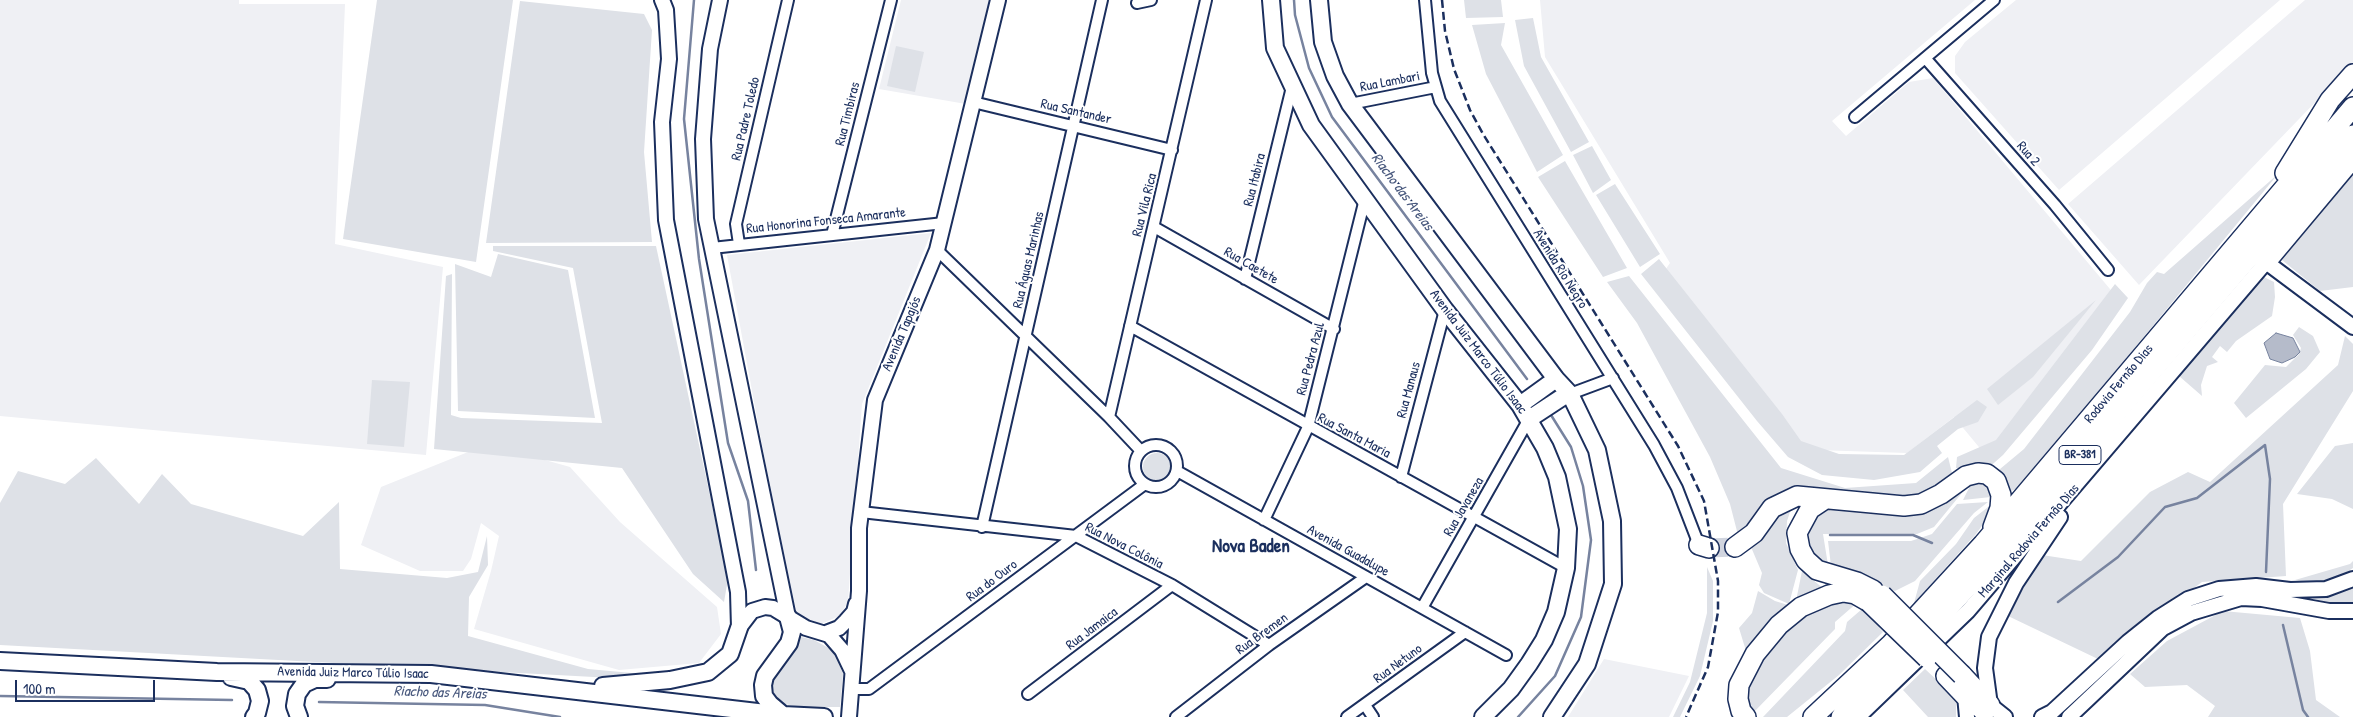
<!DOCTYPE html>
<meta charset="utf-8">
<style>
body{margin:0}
#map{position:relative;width:2353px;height:717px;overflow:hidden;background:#fff;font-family:"Patrick Hand",sans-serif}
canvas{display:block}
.scale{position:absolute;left:15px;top:680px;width:140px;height:22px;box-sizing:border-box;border:2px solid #1b2f5e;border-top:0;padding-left:6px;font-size:15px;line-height:18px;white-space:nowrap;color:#1b2f5e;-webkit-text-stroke:4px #fff;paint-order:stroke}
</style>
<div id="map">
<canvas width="2353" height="717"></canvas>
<div class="scale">100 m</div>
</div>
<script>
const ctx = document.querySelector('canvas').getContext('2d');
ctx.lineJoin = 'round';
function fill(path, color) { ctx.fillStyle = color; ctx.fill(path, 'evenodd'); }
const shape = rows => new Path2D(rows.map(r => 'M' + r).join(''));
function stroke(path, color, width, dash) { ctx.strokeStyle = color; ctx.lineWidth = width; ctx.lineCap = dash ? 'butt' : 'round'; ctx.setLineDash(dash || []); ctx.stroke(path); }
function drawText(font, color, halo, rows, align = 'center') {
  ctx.font = font + ' "Patrick Hand",sans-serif'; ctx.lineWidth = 4; ctx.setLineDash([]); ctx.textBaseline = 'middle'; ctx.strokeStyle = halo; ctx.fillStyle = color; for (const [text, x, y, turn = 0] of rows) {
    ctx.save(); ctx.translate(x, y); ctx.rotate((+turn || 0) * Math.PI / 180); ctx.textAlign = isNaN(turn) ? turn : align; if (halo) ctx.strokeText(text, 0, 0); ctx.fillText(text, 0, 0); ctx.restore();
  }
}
const built = shape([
 [0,0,239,0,239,4,345,4,335,244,443,267,426,455,0,416],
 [901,0,991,0,966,104,879,89],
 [1540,0,1975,0,1832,121,1846,136,1909,82,1933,78,2115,295,1988,458,1954,417,1907,453,1817,450,1798,441,1663,273,1670,263,1545,57],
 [2016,0,2280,0,2059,190,1955,73,1955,56,1965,42],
 [2305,0,2353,0,2353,63,2139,285,2068,204],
 [931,233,862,404,848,601,841,615,817,626,793,613,727,255],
 [488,444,570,467,620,522,717,607,721,634,699,663,619,670,474,629,491,571,499,536,481,523,471,559,463,571,420,571,361,545,381,487],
 [1604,659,1689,676,1669,717,1568,717]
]);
const green = shape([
 [377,0,513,0,476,262,343,239],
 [1464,0,1501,0,1503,17,1466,18],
 [520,1,644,14,652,30,644,152,652,242,486,243],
 [1533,18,1541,57,1589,142,1571,152,1524,66,1515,20],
 [1505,23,1501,45,1563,155,1537,172,1486,74,1472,25],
 [896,46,924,52,915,92,887,86],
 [1592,146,1611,180,1593,193,1573,155],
 [1565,161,1627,268,1603,277,1538,177],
 [2278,174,2020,487,2011,491,2001,473,2008,496,2018,491,2004,507,1994,474,2024,449,2130,312,2147,283,2157,272,2164,274],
 [2353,175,2353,287,2320,291,2282,260],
 [1615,184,1660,254,1640,267,1596,195],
 [493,246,656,246,728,579,724,602,693,574,622,468,434,449,446,276,452,274,451,415,461,418,602,423,573,268,493,251],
 [498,254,568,270,595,418,458,411,455,264,491,277],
 [1659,259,1782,414,1801,441,1839,454,1904,455,1977,400,1987,407,1978,422,1958,429,1937,446,1942,453,1920,472,1874,480,1822,475,1788,457,1757,421,1641,274],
 [1629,276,1781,468,1845,488,1916,483,1948,457,1952,473,1918,499,1890,500,1833,489,1800,488,1767,499,1739,539,1730,504,1710,457,1637,323,1607,282],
 [2264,277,2274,282,2275,297,2272,316,2236,341,2227,352,2220,346,2212,357,2218,362,2207,366,2201,385,2202,396,2179,376],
 [2115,284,2128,298,2092,350,2003,455,1986,470,1956,468,1957,457,1996,440],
 [2096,300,2033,377,1998,405,1987,389],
 [2299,327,2313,336,2320,352,2306,369,2246,418,2234,403,2265,365,2286,367,2299,354,2301,348,2293,335],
 [2345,336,2353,344,2353,391,2283,504,2286,576,2202,582,2098,659,2008,616,2042,555,2081,561,2150,492,2188,472,2210,482,2338,365],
 [372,380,410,382,404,447,367,444],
 [2353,443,2353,509,2332,499,2297,494,2335,446],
 '1143 467a14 14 0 1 1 28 0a14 14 0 1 1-28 0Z',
 [96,458,139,504,162,474,191,504,303,536,339,502,340,569,447,578,478,572,487,536,488,565,469,597,468,636,588,669,632,673,680,672,631,679,0,645,0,503,18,471,65,484],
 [1976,481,1990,488,1991,497,1963,500,1969,488,1966,488,1934,527,1917,534,1823,534,1828,565,1820,564,1804,539,1810,519,1825,506,1889,513],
 [1988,502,1974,513,1915,581,1895,591,1831,566,1828,541,1911,541,1932,534,1957,504],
 [1793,503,1787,521,1786,543,1798,570,1789,604,1764,593,1759,585,1762,573,1751,547,1778,509],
 [1992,504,1992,512,1976,534,1914,603,1920,581,1956,544,1974,518],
 [2353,561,2353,568,2336,579,2313,583,2295,580,2350,564],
 [1707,567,1713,581,1713,621,1700,676,1680,717,1673,717,1690,682,1707,613],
 [1802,571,1824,589,1796,601],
 [2353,587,2353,605,2347,606,2289,594,2337,592],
 [1758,591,1775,601,1788,605,1746,651,1739,628,1752,613],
 [1824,602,1858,602,1835,622,1835,629,1752,714,1745,693,1758,665,1786,628],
 [1862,609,1883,632,1839,675,1787,717,1763,717,1845,631,1847,622],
 [2223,611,2300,618,2310,651,2316,700,2340,717,2208,717,2215,706,2187,685,2145,687,2130,674,2167,641],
 [797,636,814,640,834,651,843,674,840,707,799,707,775,702,771,679],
 [1925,669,1956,698,1956,717,1928,717,1903,690]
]);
const water = shape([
 [2276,333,2293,338,2300,352,2295,357,2282,363,2270,359,2264,343,2276,333]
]);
const stream = shape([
 [694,0,684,119,699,259,728,443,748,501,756,570],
 [1294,0,1295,15,1309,68,1332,117,1527,379],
 [1830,535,1913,535,1932,543],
 [2058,602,2118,557,2165,507,2197,498,2265,445,2270,479,2266,572],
 [2283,625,2303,710,2308,717],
 [0,696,232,700],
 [319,702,485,705,560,717],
 [1518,717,1555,676,1581,617,1591,540,1583,486,1571,447,1551,415]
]);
const highwayTunnel = shape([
 [1709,548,1735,547]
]);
const street = shape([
 [1425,0,1432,73,1440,101,1654,445,1677,488,1699,545],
 [1137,3,1151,0],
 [1926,59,2055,205,2108,270],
 [973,102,1172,150],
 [1350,104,1436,87],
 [1855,117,1994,0],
 [1154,227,1334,329],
 [832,235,891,0],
 [739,244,736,224,788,0],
 [712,248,944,223],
 [937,250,1109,417,1141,451],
 [1245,279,1292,87],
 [1130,326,1566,568],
 [1570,394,1613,378],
 [1109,417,1206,0],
 '1135 466a21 21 0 1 1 42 0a21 21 0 1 1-42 0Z',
 [1177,471,1506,655],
 [1401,477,1445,310],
 [861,512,1076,536,1172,585,1269,645],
 [1264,520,1308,427,1365,199],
 [982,527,1102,0],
 [1422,608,1529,419],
 [851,689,869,689,1145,484],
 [1028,694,1172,585],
 [1365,705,1373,717],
 [1176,717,1269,645,1366,577],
 [1347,717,1465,632]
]);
const secondary = shape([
 [662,0,666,10,669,59,662,122,666,220,738,592,739,628],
 [720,0,710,49,703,139,706,219,788,617],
 [739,628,752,611,765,607,773,608,806,628,829,635,842,650,852,671],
 [826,633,839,628,846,621,854,612,856,604],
 [1965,696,1986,717],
 [1965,696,1967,717],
 [849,717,859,591,859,528,875,400,937,250,998,0],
 [1858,717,1968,611,2266,262,2353,327],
 [2005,717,1990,705,1985,668,1989,637,2016,583,2060,517],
 [2042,717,2052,712,2128,642,2158,618,2188,599,2219,589,2256,586,2290,590,2326,589,2353,579],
 [2069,717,2163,628,2191,613,2241,598,2262,599,2329,611,2353,611]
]);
const primary = shape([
 [1271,0,1275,48,1311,125,1445,310,1520,405,1545,448,1557,477,1568,529,1566,568,1556,612,1544,640,1529,664,1511,689,1483,717],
 [1319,0,1323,42,1335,76,1350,104,1556,379,1570,394,1597,450,1612,521,1613,584,1587,664,1552,717],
 [1520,405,1556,379],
 [1529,419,1561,398,1570,394],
 [0,661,217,672,431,674,783,715,824,717],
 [231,677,249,681,257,690,260,701,257,713,254,717],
 [603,686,670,680,708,672,730,654,739,628],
 [783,715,770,704,764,696,763,685,765,676,789,643,792,632,788,617],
 [299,717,295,706,297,694,304,684,315,679,327,679]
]);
const highway = shape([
 [2285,173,2330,100,2353,74],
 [2266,262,2353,158],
 [1825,499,1810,509,1797,533,1800,549,1806,560,1817,570,1857,582,1873,590],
 [1699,545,1709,548],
 [1735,547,1754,533,1772,508,1797,496,1904,506,1921,504,1941,494,1966,476,1978,473,1987,474,1996,481,2001,495,2000,508,1993,527],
 [1962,675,1990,705],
 [1946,676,1965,696],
 [1746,717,1741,711,1738,699,1739,685,1755,654,1779,625,1801,607,1829,595,1843,592,1855,594,1869,602],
 [1813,717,1891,644,1983,544,2353,107],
 [1841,717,1942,615,1982,571,2353,135]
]);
const rail = shape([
 [1442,0,1445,31,1454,69,1470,110,1483,134,1678,446,1704,501,1718,581,1718,612,1708,667,1686,717]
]);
const highwayBridge = shape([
 [1882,595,1962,675],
 [1869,602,1927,658]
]);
const shields = [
 [2080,455,42]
];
const shieldNames = [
 ["BR-381",2080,455]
];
const streetNames = [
 ["Rua Lambari",1390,82,-11],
 ["Rua Santander",1076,112,13],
 ["Rua Timbiras",848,114,-76],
 ["Rua Padre Toledo",746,119,-77],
 ["Rua 2",2028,154,49],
 ["Rua Itabira",1255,180,-76],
 ["Rua Vila Rica",1145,205,-76],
 ["Rua Honorina Fonseca Amarante",826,221,-6],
 ["Rua Águas Marinhas",1029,260,-77],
 ["Rua Caetete",1251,266,30],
 ["Avenida Rio Negro",1560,269,58],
 ["Avenida Tapajós",902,334,-67],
 ["Avenida Juiz Marco Túlio Isaac",1478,352,53],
 ["Rua Pedra Azul",1311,359,-75],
 ["Rodovia Fernão Dias",2119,384,-50],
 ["Rua Manaus",1409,390,-75],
 ["Rua Santa Maria",1354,436,28],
 ["Rua Javaneza",1464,507,-60],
 ["Marginal Rodovia Fernão Dias",2029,541,-49],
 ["Rua Nova Colônia",1124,546,27],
 ["Avenida Guadalupe",1348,551,29],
 ["Rua do Ouro",992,581,-37],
 ["Rua Jamaica",1092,629,-37],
 ["Rua Bremen",1262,634,-36],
 ["Rua Netuno",1398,664,-36],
 ["Avenida Juiz Marco Túlio Isaac",353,673,1]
];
const waterNames = [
 ["Riacho das Areias",1402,192,53],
 ["Riacho das Areias",440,693,2]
];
const districtNames = [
 ["Nova Baden",1251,547]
];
fill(built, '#eff0f4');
fill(green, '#dee1e7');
fill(water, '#b5bbca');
stroke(water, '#77839f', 1);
stroke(stream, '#77839f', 2.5);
stroke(highwayTunnel, '#d1d5df', 19, [19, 9]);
stroke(street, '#1b2f5e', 14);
stroke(secondary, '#1b2f5e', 18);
stroke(primary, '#1b2f5e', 20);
stroke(highway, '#1b2f5e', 22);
stroke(street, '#fff', 10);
stroke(secondary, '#fff', 14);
stroke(primary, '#fff', 16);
stroke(highway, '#fff', 19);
stroke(rail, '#1b2f5e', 2.5, [8, 4]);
stroke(highwayBridge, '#1b2f5e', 22, []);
stroke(highwayBridge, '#fff', 19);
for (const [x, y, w] of shields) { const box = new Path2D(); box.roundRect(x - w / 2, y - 9.5, w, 19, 4); ctx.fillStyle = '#fff'; ctx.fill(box); stroke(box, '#1b2f5e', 1); }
drawText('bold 12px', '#1b2f5e', null, shieldNames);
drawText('14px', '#1b2f5e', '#fff', streetNames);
drawText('italic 15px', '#49597e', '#fff', waterNames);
drawText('bold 19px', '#1b2f5e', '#fff', districtNames);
</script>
